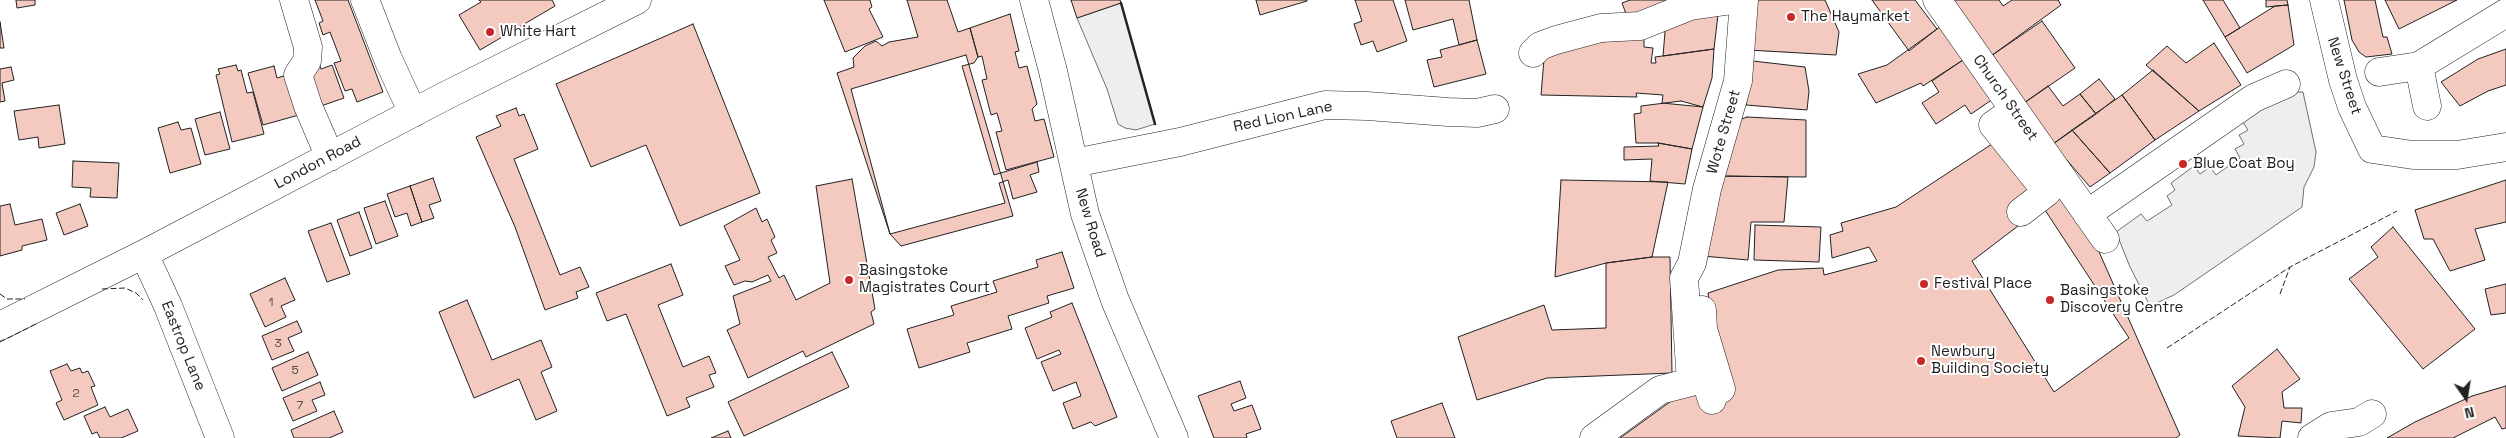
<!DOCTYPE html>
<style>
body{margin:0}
#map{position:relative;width:2506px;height:438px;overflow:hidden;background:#fff;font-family:"Space Grotesk",sans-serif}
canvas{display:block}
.north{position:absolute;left:2441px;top:373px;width:50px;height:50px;-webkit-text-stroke:4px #fff;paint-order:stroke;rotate:167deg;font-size:14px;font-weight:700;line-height:20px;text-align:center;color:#222}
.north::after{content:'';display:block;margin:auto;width:18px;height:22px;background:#222;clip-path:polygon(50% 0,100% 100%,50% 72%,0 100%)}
</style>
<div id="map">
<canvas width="2506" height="438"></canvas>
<div class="north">N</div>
</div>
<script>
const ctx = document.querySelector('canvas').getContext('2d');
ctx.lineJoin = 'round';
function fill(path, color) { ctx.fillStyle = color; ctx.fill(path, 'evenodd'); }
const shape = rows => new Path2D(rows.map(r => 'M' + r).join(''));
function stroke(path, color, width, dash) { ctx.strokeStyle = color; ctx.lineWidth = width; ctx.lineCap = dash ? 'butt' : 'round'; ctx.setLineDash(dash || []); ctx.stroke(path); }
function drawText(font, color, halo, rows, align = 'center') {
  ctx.font = font + ' "Space Grotesk",sans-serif'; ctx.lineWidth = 4; ctx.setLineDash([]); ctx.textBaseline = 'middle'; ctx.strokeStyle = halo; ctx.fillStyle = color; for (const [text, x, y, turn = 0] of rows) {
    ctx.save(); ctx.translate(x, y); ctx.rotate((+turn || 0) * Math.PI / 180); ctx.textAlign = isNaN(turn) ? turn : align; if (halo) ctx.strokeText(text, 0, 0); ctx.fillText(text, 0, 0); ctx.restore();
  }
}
const green = shape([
 [1121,3,1155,124,1136,130,1125,128,1118,124,1107,89,1077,18,1121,3],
 [2289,92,2303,92,2316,152,2314,167,2304,187,2302,207,2174,295,2150,306,2130,267,2116,232,2141,214,2147,221,2172,205,2167,196,2175,190,2171,183,2194,166,2200,174,2210,167,2216,175,2240,158,2235,149,2244,144,2239,135,2248,130,2242,121,2289,92]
]);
const building = shape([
 [16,0,35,0,35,5,17,8,16,0],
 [315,0,348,0,383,92,357,102,352,89,345,91,334,63,341,61,330,32,323,35,319,23,323,21,315,0],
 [479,0,552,0,555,6,480,50,459,15,481,2,479,0],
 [824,0,870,0,872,7,869,9,883,37,845,52,824,0],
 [907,0,947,0,958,32,970,28,978,57,974,63,962,66,994,175,1037,162,1039,172,1030,175,1037,192,1013,199,1008,180,999,183,1005,203,890,234,837,73,854,67,853,58,865,46,876,41,882,46,889,42,918,37,907,0],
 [1071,0,1120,0,1121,3,1077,18,1071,0],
 [1256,0,1307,0,1307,1,1260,15,1256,0],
 [1355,0,1393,0,1407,41,1377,52,1373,41,1361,45,1354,24,1362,21,1355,0],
 [1405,0,1469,0,1477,40,1459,45,1453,19,1413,30,1405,0],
 [1630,0,1681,0,1629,22,1622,3,1630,0],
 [1751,0,1825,0,1839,32,1836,55,1748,50,1751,0],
 [1872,0,1915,0,1937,29,1909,51,1872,0],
 [1953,0,1999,0,2003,6,2012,0,2058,0,2061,5,1991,56,1953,0],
 [2203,0,2223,0,2240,28,2225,37,2203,0],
 [2266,0,2287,0,2288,5,2266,7,2266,0],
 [2344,0,2375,0,2383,37,2387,37,2392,54,2366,57,2359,52,2352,40,2344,0],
 [2385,0,2457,0,2399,29,2385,0],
 [2288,5,2294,45,2247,73,2225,37,2275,6,2288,5],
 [1719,6,1714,49,1663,56,1666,20,1719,6],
 [1010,14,1019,51,1015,52,1019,68,1027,66,1037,104,1032,109,1035,121,1044,119,1054,157,1006,170,996,132,1002,131,997,113,991,115,982,80,987,79,982,56,978,57,970,28,1010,14],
 [2042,21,2075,68,2024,103,1991,56,2042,21],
 [0,22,4,48,0,48,0,22],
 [693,24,760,193,680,226,646,145,591,167,556,84,693,24],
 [1944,24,1966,58,1923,86,1921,83,1876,103,1858,74,1887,65,1944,24],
 [1644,38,1644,47,1653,48,1651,63,1656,63,1655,57,1714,49,1712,78,1703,107,1662,103,1663,95,1636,93,1637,97,1541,95,1545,47,1644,38],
 [1477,40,1486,74,1434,87,1427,60,1442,57,1440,50,1477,40],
 [2214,43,2241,85,2199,111,2146,65,2167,46,2186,63,2214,43],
 [2506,49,2506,85,2488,91,2460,106,2441,82,2478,59,2506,49],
 [966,55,1013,216,901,246,890,234,851,89,966,55],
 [1966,58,1993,99,1971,114,1965,105,1936,124,1922,103,1939,92,1932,81,1966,58],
 [1753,61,1805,67,1809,91,1807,110,1746,105,1753,61],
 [319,64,321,69,332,65,344,98,318,107,307,69,319,64],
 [236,65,238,71,241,70,247,93,253,92,264,134,232,142,216,75,220,74,218,69,236,65],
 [274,66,277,78,287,75,299,115,263,125,248,73,274,66],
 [11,67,14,80,2,83,5,101,0,102,0,69,11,67],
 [2153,70,2199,111,2155,140,2122,95,2153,70],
 [2099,79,2115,99,2096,114,2080,94,2099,79],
 [2048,86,2063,106,2080,94,2096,114,2053,144,2024,103,2048,86],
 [2122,95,2155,140,2110,173,2072,130,2122,95],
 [1681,101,1703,107,1692,149,1658,143,1636,143,1634,114,1641,113,1641,106,1681,101],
 [59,105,65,144,39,148,38,137,19,140,14,111,59,105],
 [516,108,519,116,524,114,538,149,514,159,529,197,560,275,580,267,589,287,576,292,578,298,545,310,515,227,476,137,501,126,496,116,516,108],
 [220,112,230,149,205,155,195,119,220,112],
 [1747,117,1806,120,1806,177,1718,176,1731,123,1747,117],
 [178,122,181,130,191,128,201,164,170,173,158,128,178,122],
 [2072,130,2110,173,2090,187,2053,144,2072,130],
 [1995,142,2058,194,2096,245,2180,435,2176,438,1620,438,1674,399,1714,340,1708,293,1778,270,1823,268,1824,275,1877,261,1869,247,1832,258,1830,235,1843,231,1841,223,1896,207,1995,142],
 [1658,143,1692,149,1685,184,1650,181,1652,159,1624,160,1624,147,1659,146,1658,143],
 [73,161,119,163,117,198,90,197,91,188,72,187,73,161],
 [1718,176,1788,177,1784,222,1751,222,1748,260,1702,256,1718,176],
 [433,178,441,201,429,205,434,218,422,222,410,186,433,178],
 [852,179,875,309,871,312,874,324,806,357,803,351,748,378,727,330,740,324,733,296,771,281,768,275,752,282,745,281,734,285,725,266,740,260,724,226,756,208,762,222,767,219,775,237,771,240,777,253,768,257,779,278,784,275,796,300,830,283,816,186,852,179],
 [1561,180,1668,182,1652,257,1606,263,1555,277,1561,180],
 [2506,180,2506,222,2475,229,2485,260,2450,271,2433,239,2424,239,2415,210,2506,180],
 [410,186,422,222,411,226,407,213,395,217,387,194,410,186],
 [385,201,398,236,376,244,364,208,385,201],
 [10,204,15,225,42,219,47,240,22,246,22,250,0,256,0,206,10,204],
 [80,204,88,226,64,235,56,213,80,204],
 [2043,207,2129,338,2054,392,1972,261,2043,207],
 [359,212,372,248,350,256,337,220,359,212],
 [331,223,350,274,327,282,308,231,331,223],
 [1755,225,1821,227,1819,262,1754,260,1755,225],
 [2393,227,2475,329,2423,369,2349,279,2378,257,2371,247,2393,227],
 [1062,252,1074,288,1047,296,1049,303,1008,316,1012,329,967,343,970,352,919,368,907,329,954,315,951,306,997,292,993,281,1038,267,1036,260,1062,252],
 [1652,257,1670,257,1672,373,1547,378,1477,400,1458,337,1544,305,1552,330,1606,328,1606,263,1652,257],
 [671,264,683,295,658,305,683,367,709,356,716,373,709,375,714,387,686,398,690,407,667,416,626,314,607,321,596,293,671,264],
 [285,278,295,300,281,306,286,317,265,327,250,294,285,278],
 [2506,284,2506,313,2491,315,2485,289,2506,284],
 [467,300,492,360,541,340,552,367,541,372,557,411,536,420,519,379,474,398,439,312,467,300],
 [1072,303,1117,417,1095,426,1091,422,1073,429,1063,403,1081,396,1076,382,1053,391,1041,362,1061,354,1059,350,1037,359,1025,328,1052,317,1050,312,1072,303],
 [297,321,302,332,288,338,294,351,272,360,262,336,297,321],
 [2277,349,2300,379,2282,392,2284,408,2302,408,2301,423,2282,421,2280,438,2238,436,2245,407,2232,386,2277,349],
 [308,352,318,375,282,391,272,368,308,352],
 [832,352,849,387,744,436,728,402,832,352],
 [67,364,71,371,80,368,82,373,88,371,95,386,91,387,98,405,64,420,56,403,62,400,50,371,67,364],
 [1240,381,1246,398,1231,404,1234,411,1252,405,1261,429,1246,434,1247,438,1214,438,1198,396,1240,381],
 [320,382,325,395,312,400,317,411,293,421,283,398,320,382],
 [2506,386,2506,428,2502,429,2495,417,2453,438,2387,438,2415,422,2472,396,2506,386],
 [1442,403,1455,438,1397,438,1391,421,1442,403],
 [105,407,110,417,128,409,138,431,121,438,100,438,97,432,92,434,84,416,105,407],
 [334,411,343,432,329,438,294,438,291,430,334,411],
 [728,431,731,438,711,438,728,431]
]);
const minor = shape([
 [294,0,308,47,307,61,298,75,308,106,330,157],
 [365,0,388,59,413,113],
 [1034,0,1053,71,1085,214,1115,300,1174,438],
 [1937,0,2105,239],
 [2324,0,2343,80,2352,107,2372,149,2413,155,2457,155,2506,147],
 [1533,53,1540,46,1556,40,1601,28,1640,26,1690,6,1733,0],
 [2419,66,2427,106],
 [2379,72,2419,66,2506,13],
 [2013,111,1993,125,2047,192,2021,212],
 [1074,163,1180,142,1325,105,1367,106,1448,112,1477,113,1495,109],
 [2087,214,2254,98,2286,84],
 [144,254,168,306,220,438],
 [1702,310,1703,329,1721,389,1710,394,1712,400],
 [0,326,144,254,443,97,637,0],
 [1594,438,1660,390,1691,382,1684,278,1692,263,1707,189,1738,81,1744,0],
 [2312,438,2331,426,2359,422,2372,414]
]);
const fence = shape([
 [102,289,125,288,136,293,143,300],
 [0,294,7,299,25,299],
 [2280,294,2290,267],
 [0,342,36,324],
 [2167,348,2290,267,2397,211]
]);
const wall = shape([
 [1121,3,1155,124]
]);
const markers = [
 [1791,17,5,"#c62828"],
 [490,32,5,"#c62828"],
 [2183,164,5,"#c62828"],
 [849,280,5,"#c62828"],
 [1924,284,5,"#c62828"],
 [2050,300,5,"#c62828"],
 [1921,361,5,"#c62828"]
];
const numberNames = [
 ["1",271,303],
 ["3",278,344],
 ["5",295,371],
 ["2",76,394],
 ["7",300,406]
];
const poiNames = [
 ["The Haymarket",1801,17],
 ["White Hart",500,32],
 ["Blue Coat Boy",2193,164],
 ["Basingstoke",859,271],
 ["Magistrates Court",859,288],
 ["Festival Place",1934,284],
 ["Basingstoke",2060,291],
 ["Discovery Centre",2060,308],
 ["Newbury",1931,352],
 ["Building Society",1931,369]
];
const streetNames = [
 ["New Street",2344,76,72],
 ["Church Street",2005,98,55],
 ["Red Lion Lane",1283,117,-12],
 ["Wote Street",1724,132,-74],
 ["London Road",318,163,-28],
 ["New Road",1090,223,73],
 ["Eastrop Lane",183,346,68]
];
fill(green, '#eee');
stroke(green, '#6f6f6f', 1);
fill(building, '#f3c9c0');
stroke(building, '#222', 1);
stroke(minor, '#222', 29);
stroke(minor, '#fff', 28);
stroke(fence, '#222', 1, [6, 2.5]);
stroke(wall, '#222', 2.5);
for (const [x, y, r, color] of markers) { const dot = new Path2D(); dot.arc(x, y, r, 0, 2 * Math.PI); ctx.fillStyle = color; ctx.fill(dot); stroke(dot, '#fff', 2); }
drawText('12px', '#564c4a', null, numberNames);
drawText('15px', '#222', '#fff', poiNames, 'left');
drawText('15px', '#222', '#fff', streetNames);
</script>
